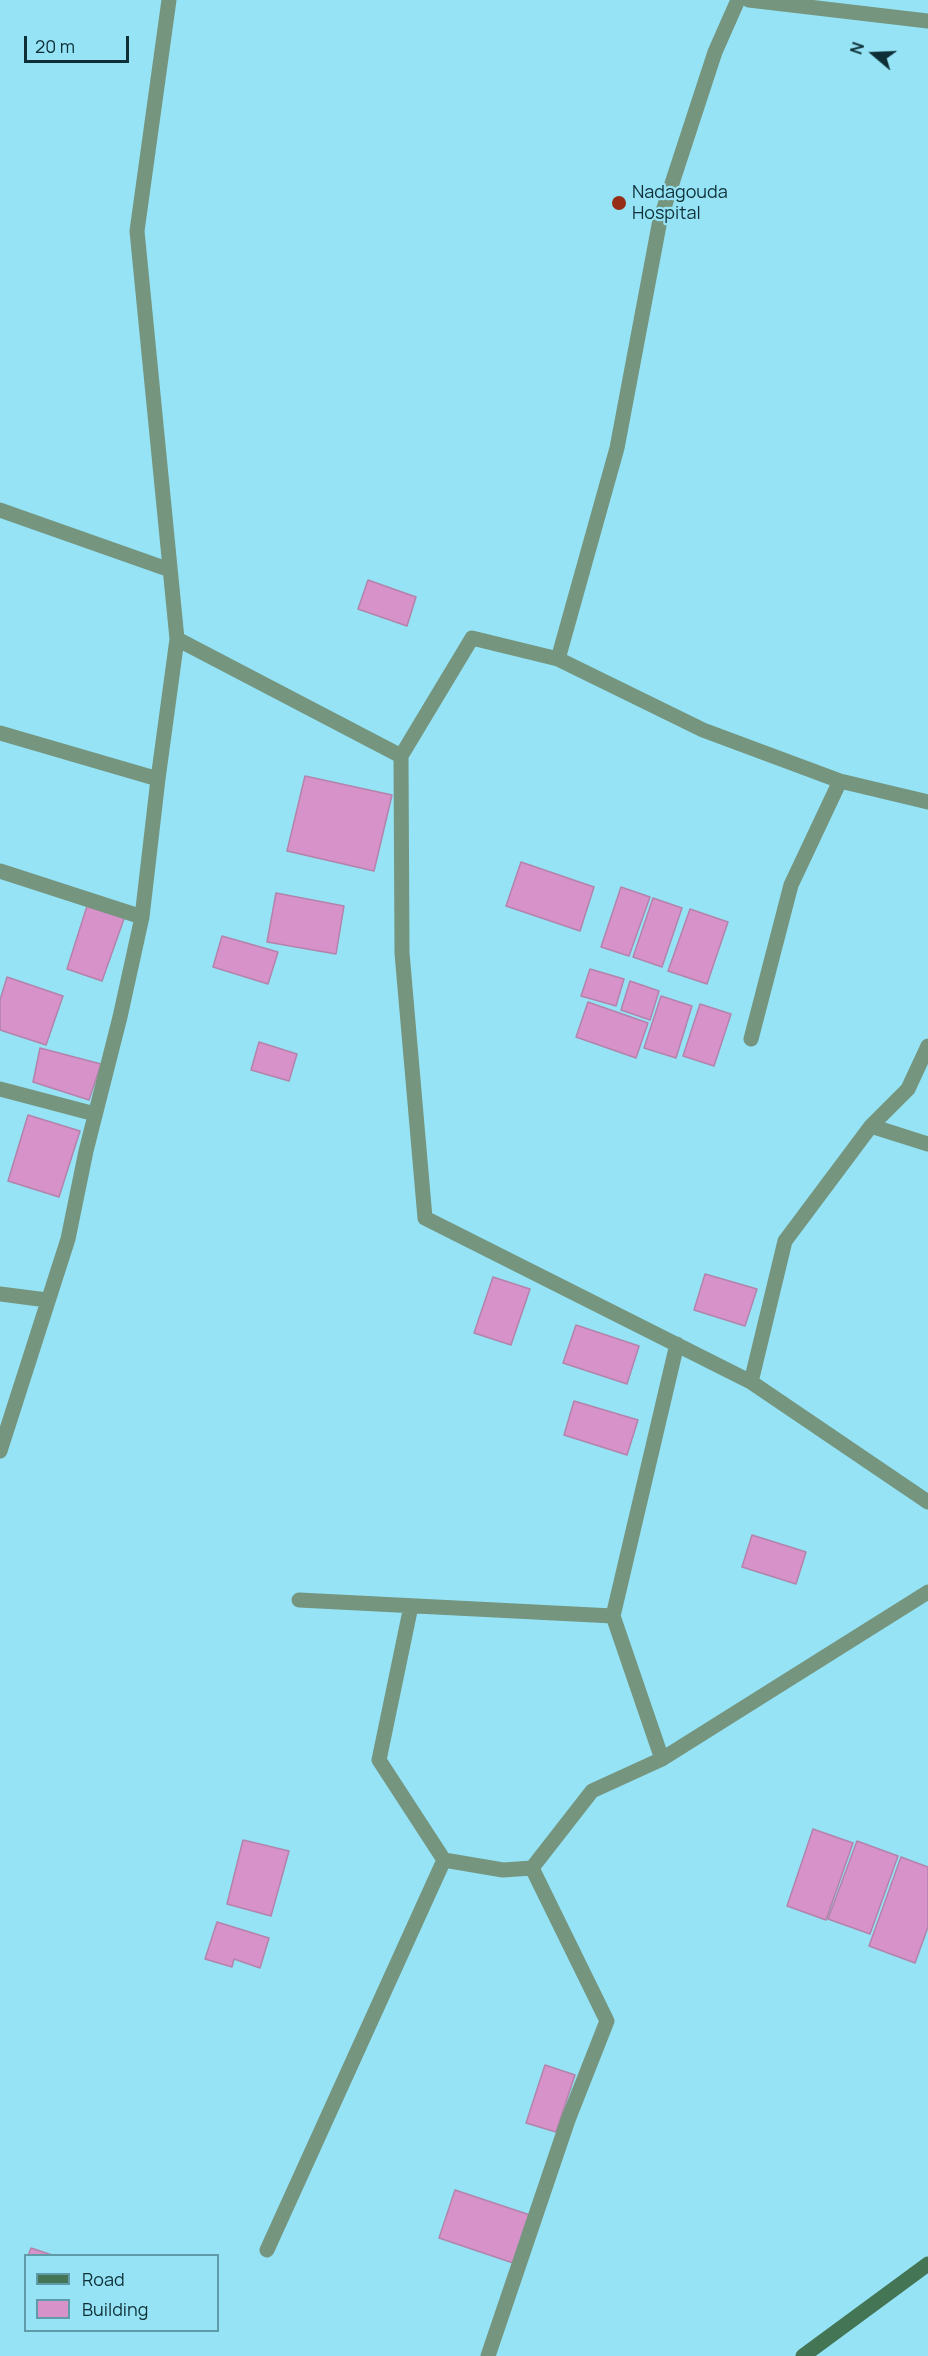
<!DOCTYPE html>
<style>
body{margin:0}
#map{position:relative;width:928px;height:2356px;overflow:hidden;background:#95e3f5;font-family:Manrope,sans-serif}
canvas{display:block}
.legend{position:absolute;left:24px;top:2254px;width:195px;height:78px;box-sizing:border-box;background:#95e3f5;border:2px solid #5f9ba9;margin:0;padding:8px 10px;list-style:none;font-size:18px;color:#0e2f36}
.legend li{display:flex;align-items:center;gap:12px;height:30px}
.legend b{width:30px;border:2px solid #5f9ba9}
.north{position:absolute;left:844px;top:24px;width:60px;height:60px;-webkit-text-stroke:4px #95e3f5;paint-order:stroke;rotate:289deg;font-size:16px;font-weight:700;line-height:24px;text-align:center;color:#0e2f36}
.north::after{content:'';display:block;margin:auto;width:21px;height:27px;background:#0e2f36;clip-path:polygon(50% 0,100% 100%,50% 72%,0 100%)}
.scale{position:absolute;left:24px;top:36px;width:105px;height:27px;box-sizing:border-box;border:3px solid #0e2f36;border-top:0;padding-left:8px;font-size:18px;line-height:21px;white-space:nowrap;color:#0e2f36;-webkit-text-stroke:4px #95e3f5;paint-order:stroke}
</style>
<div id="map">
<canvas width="928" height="2356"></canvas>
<ul class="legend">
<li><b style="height:8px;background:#447554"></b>Road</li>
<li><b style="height:16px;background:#d692c9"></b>Building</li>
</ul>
<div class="north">N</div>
<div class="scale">20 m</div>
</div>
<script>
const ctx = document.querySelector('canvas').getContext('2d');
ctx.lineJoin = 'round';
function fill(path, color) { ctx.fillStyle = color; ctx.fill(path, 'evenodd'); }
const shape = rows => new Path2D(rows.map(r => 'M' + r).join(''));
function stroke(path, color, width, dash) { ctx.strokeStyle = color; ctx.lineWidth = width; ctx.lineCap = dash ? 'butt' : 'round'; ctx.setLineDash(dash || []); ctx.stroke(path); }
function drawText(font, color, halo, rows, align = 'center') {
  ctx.font = font + ' Manrope,sans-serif'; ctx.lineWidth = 4.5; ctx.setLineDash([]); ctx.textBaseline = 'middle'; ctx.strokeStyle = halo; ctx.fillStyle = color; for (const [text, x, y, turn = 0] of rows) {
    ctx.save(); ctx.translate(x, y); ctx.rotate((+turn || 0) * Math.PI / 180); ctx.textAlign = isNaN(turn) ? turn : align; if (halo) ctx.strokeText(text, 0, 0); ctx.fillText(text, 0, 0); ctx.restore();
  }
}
const building = shape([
 [368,580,416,597,407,626,358,609,368,580],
 [305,776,392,795,374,871,287,851,305,776],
 [521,862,594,887,580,931,506,906,521,862],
 [621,887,650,897,629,956,601,947,621,887],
 [276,893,344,906,336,954,267,942,276,893],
 [653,898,682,908,662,967,633,957,653,898],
 [87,906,125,916,102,981,67,969,87,906],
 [690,909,728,922,707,984,668,971,690,909],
 [222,936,278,952,268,984,213,967,222,936],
 [590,969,624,979,616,1006,581,996,590,969],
 [7,977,63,996,46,1045,0,1030,0,1000,7,977],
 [630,981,659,991,650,1020,621,1010,630,981],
 [661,996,692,1006,676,1058,644,1048,661,996],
 [588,1002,648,1023,636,1058,576,1037,588,1002],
 [700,1004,731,1014,714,1066,683,1056,700,1004],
 [259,1042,297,1054,289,1081,251,1070,259,1042],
 [40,1048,101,1064,89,1100,33,1082,40,1048],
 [28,1115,80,1131,59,1197,8,1181,28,1115],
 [705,1274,757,1289,745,1326,694,1310,705,1274],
 [493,1277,530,1289,511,1345,474,1333,493,1277],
 [576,1325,639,1346,627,1384,563,1363,576,1325],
 [574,1401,638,1420,627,1455,564,1435,574,1401],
 [752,1535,806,1552,796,1584,742,1567,752,1535],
 [813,1829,853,1843,826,1920,787,1906,813,1829],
 [243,1840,289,1851,271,1916,227,1904,243,1840],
 [857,1841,898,1856,870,1934,828,1919,857,1841],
 [901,1857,928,1867,928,1927,915,1963,869,1946,901,1857],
 [217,1922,269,1938,260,1968,234,1959,232,1967,205,1959,217,1922],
 [545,2065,575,2075,556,2132,526,2123,545,2065],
 [455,2190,536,2217,519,2265,439,2238,455,2190],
 [31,2248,55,2256,28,2256,31,2248]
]);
const street = shape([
 [749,0,928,21],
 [0,510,170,570],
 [177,639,401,756,402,953,425,1218,751,1382,928,1502],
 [558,659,703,730,840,781,928,802],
 [0,733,158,779],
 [401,756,472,638,558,659,617,448,660,220,715,52,738,0],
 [0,871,142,917],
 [751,1039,791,885,840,781],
 [0,1089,95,1114],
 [871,1126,908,1089,928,1046],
 [0,1294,47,1300],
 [751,1382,785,1241,871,1126,928,1144],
 [0,1451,68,1239,86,1151,120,1017,142,917,158,779,177,639,137,231,169,0],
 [299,1600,613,1616],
 [411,1606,379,1760,444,1860,503,1870,532,1868,592,1791,662,1759,928,1592],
 [662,1759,613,1616,677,1344],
 [267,2250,444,1860],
 [488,2356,568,2120,607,2021,532,1868]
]);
const secondary = shape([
 [803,2356,928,2264]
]);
const markers = [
 [619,203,8,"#962d17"]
];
const poiNames = [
 ["Nadagouda",632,193],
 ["Hospital",632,214]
];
fill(building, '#d692c9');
stroke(building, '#b483ab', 1.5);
stroke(street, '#75957e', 15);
stroke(secondary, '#447554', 15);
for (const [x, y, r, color] of markers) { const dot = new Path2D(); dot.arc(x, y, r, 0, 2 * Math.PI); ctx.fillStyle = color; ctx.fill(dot); stroke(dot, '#95e3f5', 2); }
drawText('18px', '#0e2f36', '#95e3f5', poiNames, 'left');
</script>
